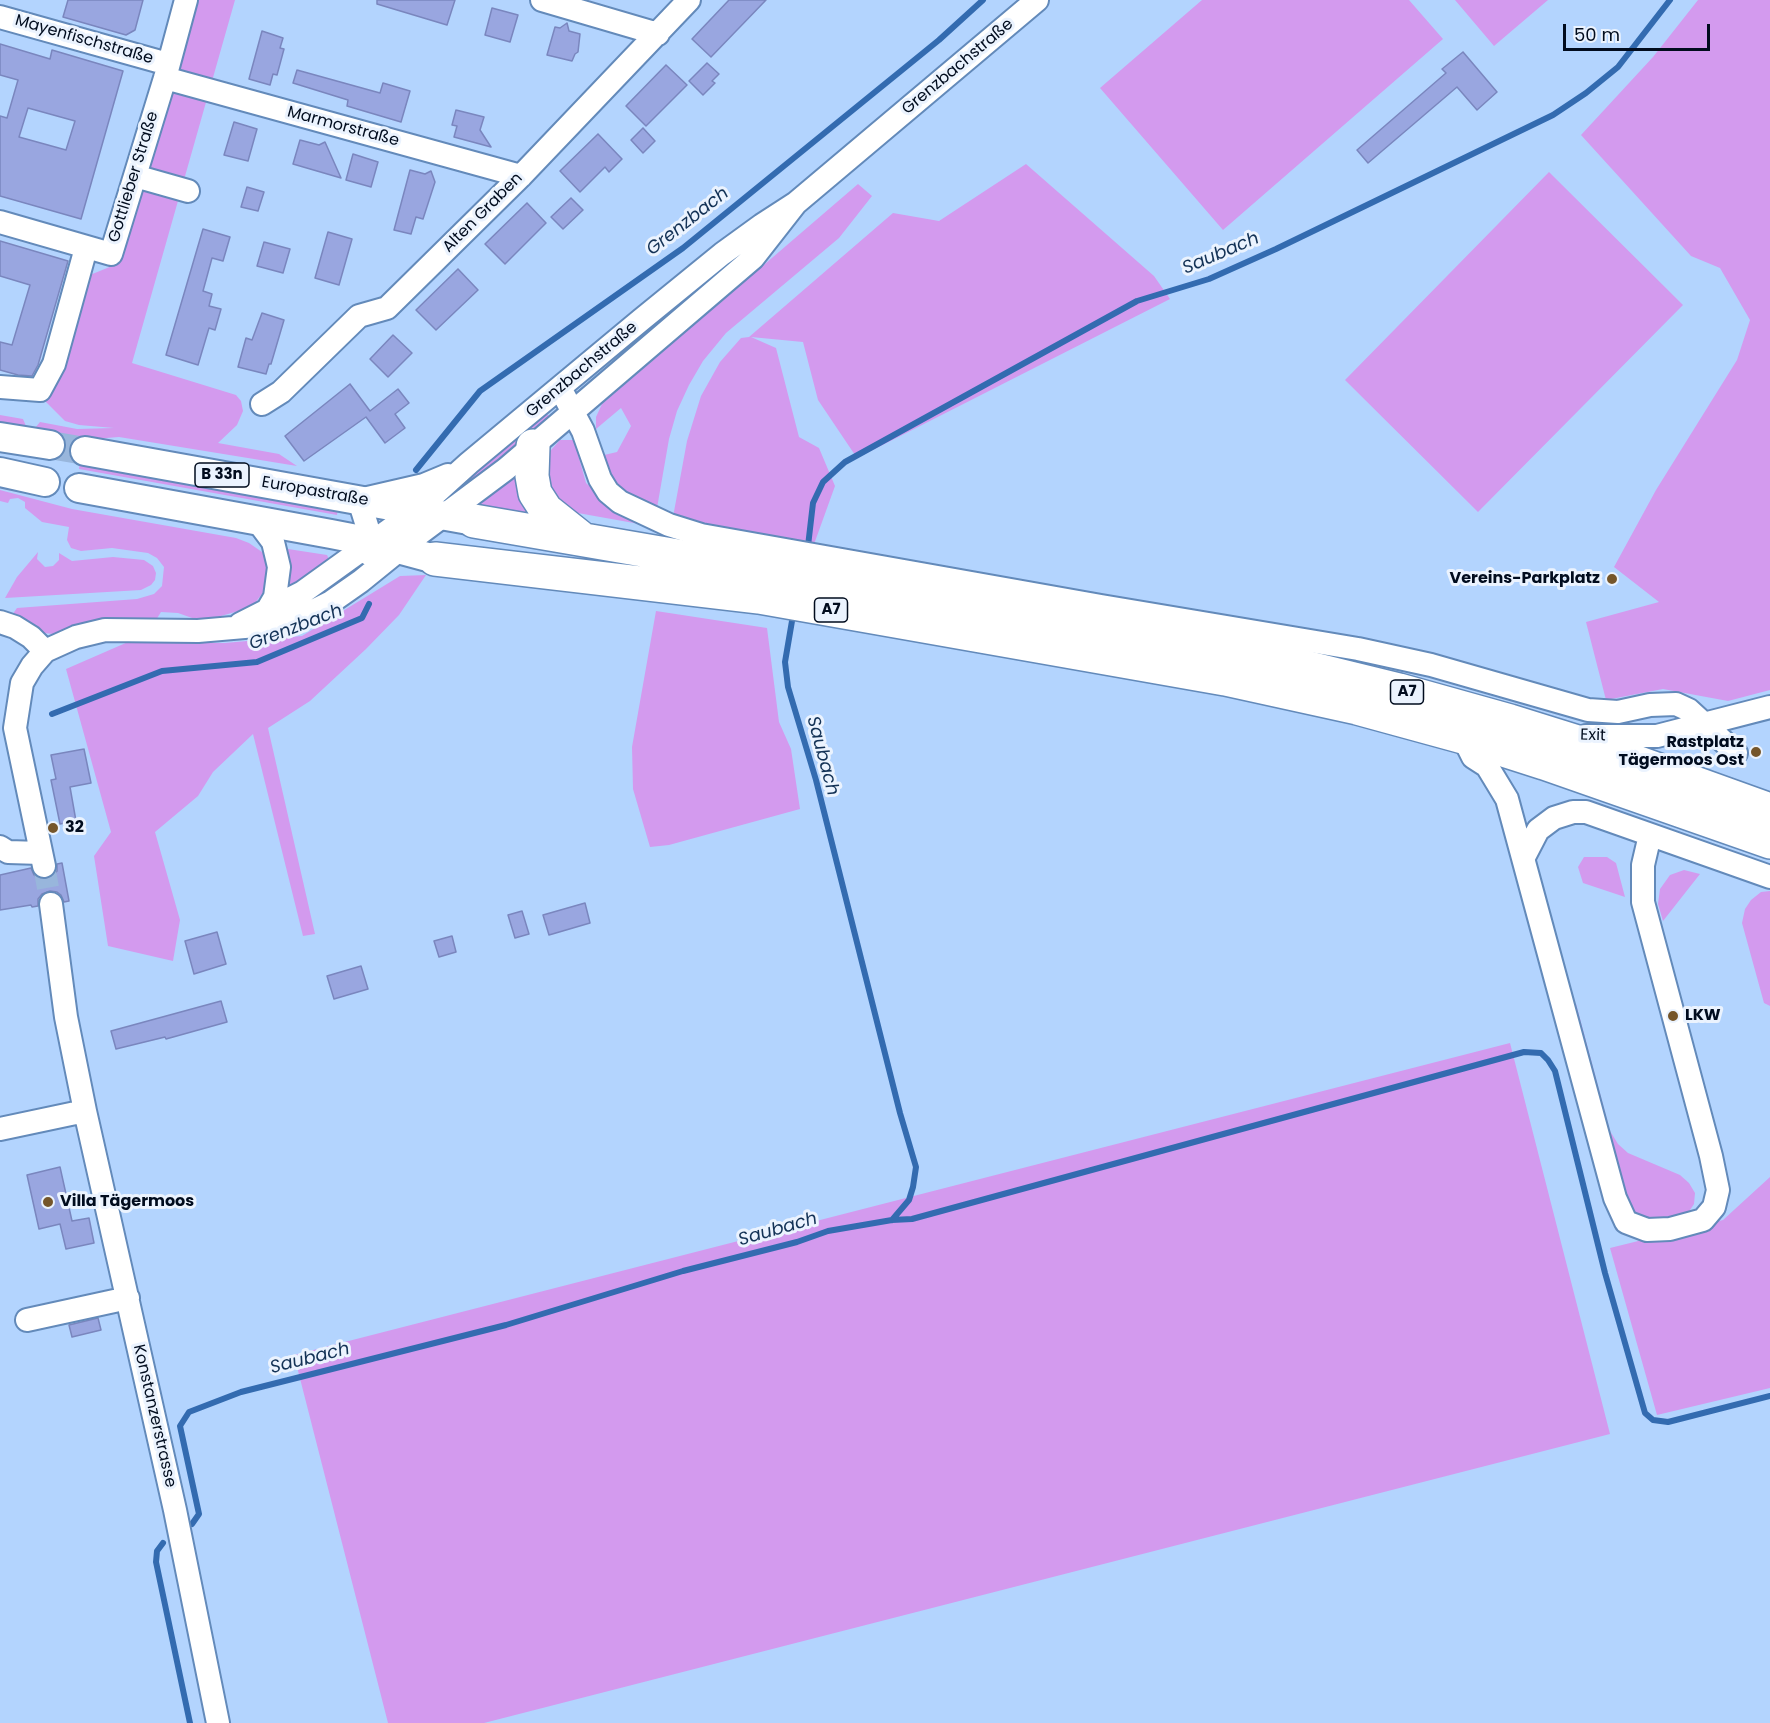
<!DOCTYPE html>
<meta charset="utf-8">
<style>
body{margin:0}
#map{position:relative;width:1770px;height:1723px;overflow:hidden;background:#b3d4fe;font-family:Poppins,sans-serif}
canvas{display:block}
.scale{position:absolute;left:1563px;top:24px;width:147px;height:27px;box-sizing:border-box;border:3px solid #010c1e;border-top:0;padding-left:8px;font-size:18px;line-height:21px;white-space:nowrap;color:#010c1e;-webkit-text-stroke:4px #ebf3fe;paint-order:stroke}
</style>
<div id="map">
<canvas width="1770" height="1723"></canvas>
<div class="scale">50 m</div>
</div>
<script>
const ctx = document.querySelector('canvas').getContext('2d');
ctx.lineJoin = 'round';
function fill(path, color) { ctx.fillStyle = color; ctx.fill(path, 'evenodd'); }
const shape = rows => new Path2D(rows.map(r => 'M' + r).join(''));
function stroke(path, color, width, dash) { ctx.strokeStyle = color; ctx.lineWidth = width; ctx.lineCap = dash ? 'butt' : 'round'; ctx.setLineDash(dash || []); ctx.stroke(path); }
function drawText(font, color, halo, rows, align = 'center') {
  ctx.font = font + ' Poppins,sans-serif'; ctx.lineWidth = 6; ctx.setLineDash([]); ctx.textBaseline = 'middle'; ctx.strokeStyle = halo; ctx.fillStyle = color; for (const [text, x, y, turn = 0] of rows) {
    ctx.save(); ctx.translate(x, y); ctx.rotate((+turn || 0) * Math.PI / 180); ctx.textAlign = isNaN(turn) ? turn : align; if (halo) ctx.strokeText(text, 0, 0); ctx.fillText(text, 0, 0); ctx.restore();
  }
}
const green = shape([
 [194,0,235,0,132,363,236,395,241,401,243,411,237,425,218,443,279,454,297,466,119,437,81,440,0,426,0,415,23,419,26,426,31,428,35,428,40,422,77,429,114,428,79,425,65,421,42,398,54,389,85,277,117,264],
 [1202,0,1409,0,1443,39,1223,230,1100,88],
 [1455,0,1548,0,1494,46],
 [1698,0,1770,0,1770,690,1728,701,1663,689,1606,700,1586,622,1659,602,1614,567,1656,490,1737,360,1750,320,1720,268,1691,256,1581,135,1653,57],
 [1026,164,1154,276,1170,299,857,458,818,400,803,342,751,337,776,348,799,437,819,448,835,486,813,547,707,529,673,517,687,441,701,396,720,362,741,338,749,337,893,213,939,221],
 [1549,172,1683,305,1478,512,1345,380],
 [858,184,872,196,839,238,726,333,703,361,689,385,677,411,669,439,657,508,625,495,616,486,611,477,604,455,617,452,631,426,621,408,596,429,596,417,602,404],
 [546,413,550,417,470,484,466,480],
 [560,440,574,440,586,483,614,508,645,525,561,510,543,485,543,459],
 [80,461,338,507,337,515,79,469],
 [521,470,541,517,476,508],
 [0,490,72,509,236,538,249,543,262,552,267,561,270,574,268,586,255,603,242,610,214,618,195,619,178,613,161,612,156,620,94,620,53,634,44,633,12,615,17,608,137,599,154,594,162,586,164,567,157,558,148,553,112,548,81,551,71,548,67,540,69,527,42,522,25,508,25,502,18,498,10,499,8,503,0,501],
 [288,549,327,555,331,564,292,589,288,585,285,553],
 [38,552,37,559,45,567,53,566,59,560,59,553,72,561,113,557,144,560,153,566,156,573,155,580,151,585,141,590,5,598,17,577],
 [426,575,399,615,366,649,310,701,268,728,315,934,303,936,253,734,213,772,198,796,155,832,180,920,173,961,108,946,94,856,111,832,66,669,128,642,225,643,302,636,400,576],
 [656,611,767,628,779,722,791,749,800,809,669,845,650,847,633,789,632,747],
 [1584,857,1607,857,1616,863,1625,897,1583,883,1578,867],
 [1684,870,1700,874,1663,921,1658,904,1660,889,1670,875],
 [1770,891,1770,1006,1764,1003,1742,923,1745,909,1751,900,1761,892],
 [1576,1004,1610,1131,1618,1144,1628,1153,1680,1175,1689,1183,1695,1193,1694,1204,1688,1213,1655,1222,1640,1218,1628,1209,1571,1005],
 [1510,1043,1610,1434,484,1723,388,1723,294,1355],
 [1770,1177,1770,1388,1657,1415,1610,1248,1723,1220]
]);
const stream = shape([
 [416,470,480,391,683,248,939,40,983,0],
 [808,546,813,503,823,482,845,462,1137,301,1209,279,1276,249,1553,115,1586,93,1618,67,1670,0],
 [792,621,785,662,788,687,816,780,900,1113,916,1167,913,1187,909,1200,892,1220],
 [52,714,162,671,257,662,362,618,369,604],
 [192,1524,199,1514,180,1426,189,1412,241,1392,506,1325,683,1271,797,1242,828,1231,892,1220,912,1219,1524,1052,1541,1053,1548,1060,1555,1071,1605,1273,1645,1413,1653,1420,1668,1422,1770,1396],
 [163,1543,157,1551,156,1562,190,1723]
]);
const building = shape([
 [68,0,143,0,135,30,126,35,63,17,68,0],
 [377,0,455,0,447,25,377,4,377,0],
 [729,0,766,0,711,57,692,39,729,0],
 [492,8,518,15,510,42,485,35,492,8],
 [567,23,569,31,580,34,578,52,575,54,572,61,547,55,555,27,560,28,567,23],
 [262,31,283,38,280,48,284,49,277,75,273,74,270,85,249,79,262,31],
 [0,44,50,59,52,50,123,71,81,219,0,196,0,116,7,118,18,80,0,75,0,44],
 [28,108,75,121,66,150,19,137,28,108],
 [1463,52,1497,92,1477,110,1457,87,1368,163,1357,150,1446,73,1442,69,1463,52],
 [707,63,719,74,712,81,715,83,703,95,689,81,707,63],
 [666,65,687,85,646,126,626,106,666,65],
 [297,70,380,93,383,83,410,91,401,122,347,106,348,100,293,83,297,70],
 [456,110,484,117,480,130,491,147,454,137,457,126,452,125,456,110],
 [234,122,257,129,248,161,224,155,234,122],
 [643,128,655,141,643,153,631,140,643,128],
 [598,134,622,159,609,172,605,167,580,192,560,171,598,134],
 [300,140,319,145,325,142,341,178,293,164,300,140],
 [353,154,378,162,371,187,346,180,353,154],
 [410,170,425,174,431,171,435,182,423,219,416,217,411,234,394,230,410,170],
 [247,187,264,192,258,211,241,207,247,187],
 [571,198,583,210,563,229,551,217,571,198],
 [527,203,546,223,505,264,485,244,527,203],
 [203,229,230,237,223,261,212,258,203,291,212,294,209,306,221,309,215,330,209,328,198,365,166,355,203,229],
 [328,232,352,239,339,285,315,278,328,232],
 [0,241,68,261,38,365,32,376,18,375,0,370,0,342,12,345,30,285,0,276,0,241],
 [264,242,290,249,283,273,257,266,264,242],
 [458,269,478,290,436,330,416,310,458,269],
 [262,313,284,320,271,364,269,364,266,374,238,367,246,338,252,340,262,313],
 [393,335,412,353,388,377,370,359,393,335],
 [350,384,370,411,398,389,409,403,395,414,405,428,385,443,366,417,304,461,285,436,350,384],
 [84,749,91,783,70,787,76,821,60,824,51,780,56,779,51,755,84,749],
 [62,863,69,901,64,902,61,895,57,892,50,891,42,894,38,899,38,906,32,907,31,905,0,910,0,875,31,868,34,875,39,879,46,879,53,876,57,871,57,864,62,863],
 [585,903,590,923,549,935,543,915,585,903],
 [522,911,529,934,515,938,508,915,522,911],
 [217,932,226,964,194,974,185,941,217,932],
 [452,936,456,952,439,957,434,941,452,936],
 [361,966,368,989,334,999,327,976,361,966],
 [221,1001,227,1022,166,1039,165,1037,116,1049,111,1031,221,1001],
 [60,1167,72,1221,89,1218,94,1243,66,1249,60,1224,39,1229,27,1175,60,1167],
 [98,1318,101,1330,72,1337,69,1325,98,1318]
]);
const minorTunnel = shape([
 [44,866,51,904]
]);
const majorTunnel = shape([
 [50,445,85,451]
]);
const minor = shape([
 [542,0,658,34],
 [0,17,168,64],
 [165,78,521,176],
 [135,176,188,191],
 [0,222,111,254,165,78,186,0],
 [0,387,40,390,54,364,86,248],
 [560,388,583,431,600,479,608,492,620,502,669,525,701,535,1101,606,1358,649,1431,665,1588,710,1618,712,1650,705,1676,704,1689,710,1736,753],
 [262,404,281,392,359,316,387,308,521,176,689,0],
 [258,522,273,542,279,567,275,597,268,609],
 [369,554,372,542,359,500,424,485,448,475],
 [0,622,15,627,31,637,45,651],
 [240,624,303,592,417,510,469,463,641,320,722,254,762,225,796,203,1037,0],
 [1586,736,1657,736,1770,707],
 [1463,737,1473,757,1487,766,1507,799,1615,1198,1626,1222,1647,1230,1670,1229,1703,1220,1714,1207,1718,1190,1711,1156,1643,902,1643,865,1650,835],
 [0,847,8,852,41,853],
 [1524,857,1538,830,1554,818,1573,812,1586,812,1770,877],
 [44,866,15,728,22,683,32,666,45,651,76,637,105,630,198,631,279,624,293,621,331,602,361,581,419,534,506,469,753,258,796,203],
 [51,904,66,1017,85,1111,175,1510,218,1723],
 [0,1129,85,1111],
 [27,1320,128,1298]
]);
const major = shape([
 [0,437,50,445],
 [85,451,474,521],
 [0,472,45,482],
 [79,488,331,534,372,542,435,559]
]);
const highway = shape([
 [533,446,532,476,535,493,546,510,580,537],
 [474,521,1143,636,1305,667,1399,690,1510,721,1603,750,1770,810],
 [435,559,759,597,1225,679,1357,708,1463,737,1544,763,1770,842]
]);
const markers = [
 [1612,579,6,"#75562b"],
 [1756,752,6,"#75562b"],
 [53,828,6,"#75562b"],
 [1673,1016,6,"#75562b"],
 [48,1202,6,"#75562b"]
];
const shields = [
 [222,475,54],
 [831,610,33],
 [1407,692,33]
];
const shieldNames = [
 ["B 33n",222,475],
 ["A7",831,610],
 ["A7",1407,692]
];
const streetNames = [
 ["Mayenfischstraße",84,40,16],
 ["Grenzbachstraße",958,67,-40],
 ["Marmorstraße",343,127,15],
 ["Gottlieber Straße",134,177,-73],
 ["Alten Graben",483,213,-45],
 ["Grenzbachstraße",582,370,-40],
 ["Europastraße",315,492,10],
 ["Exit",1593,736,2],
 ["Konstanzerstrasse",154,1416,77]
];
const poiNames = [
 ["Vereins-Parkplatz",1600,579,"right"],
 ["Rastplatz",1744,743,"right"],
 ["Tägermoos Ost",1744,761,"right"],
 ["32",65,828],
 ["LKW",1685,1016],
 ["Villa Tägermoos",60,1202]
];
const waterNames = [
 ["Grenzbach",688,222,-38],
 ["Saubach",1221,254,-23],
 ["Grenzbach",296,628,-21],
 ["Saubach",822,756,75],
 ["Saubach",778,1230,-16],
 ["Saubach",310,1359,-14]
];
fill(green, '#d39aee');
stroke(stream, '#336bb0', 6);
fill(building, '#99a6e0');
stroke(building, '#7a86be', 1.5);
stroke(minorTunnel, '#98b6dc', 22, [22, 11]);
stroke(majorTunnel, '#98b6dc', 28, [28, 14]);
stroke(minor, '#638aba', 26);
stroke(major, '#638aba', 32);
stroke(highway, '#638aba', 36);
stroke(minor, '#fff', 22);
stroke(major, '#fff', 28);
stroke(highway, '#fff', 33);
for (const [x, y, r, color] of markers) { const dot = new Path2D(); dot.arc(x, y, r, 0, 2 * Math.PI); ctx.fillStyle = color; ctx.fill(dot); stroke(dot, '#ebf3fe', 2); }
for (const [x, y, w] of shields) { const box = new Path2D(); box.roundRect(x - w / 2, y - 12, w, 24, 4.5); ctx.fillStyle = '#ebf3fe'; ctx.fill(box); stroke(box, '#010c1e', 1.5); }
drawText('bold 15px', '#010c1e', null, shieldNames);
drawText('16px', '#010c1e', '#ebf3fe', streetNames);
drawText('bold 16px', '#010c1e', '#ebf3fe', poiNames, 'left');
drawText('italic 18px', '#133256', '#ebf3fe', waterNames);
</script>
